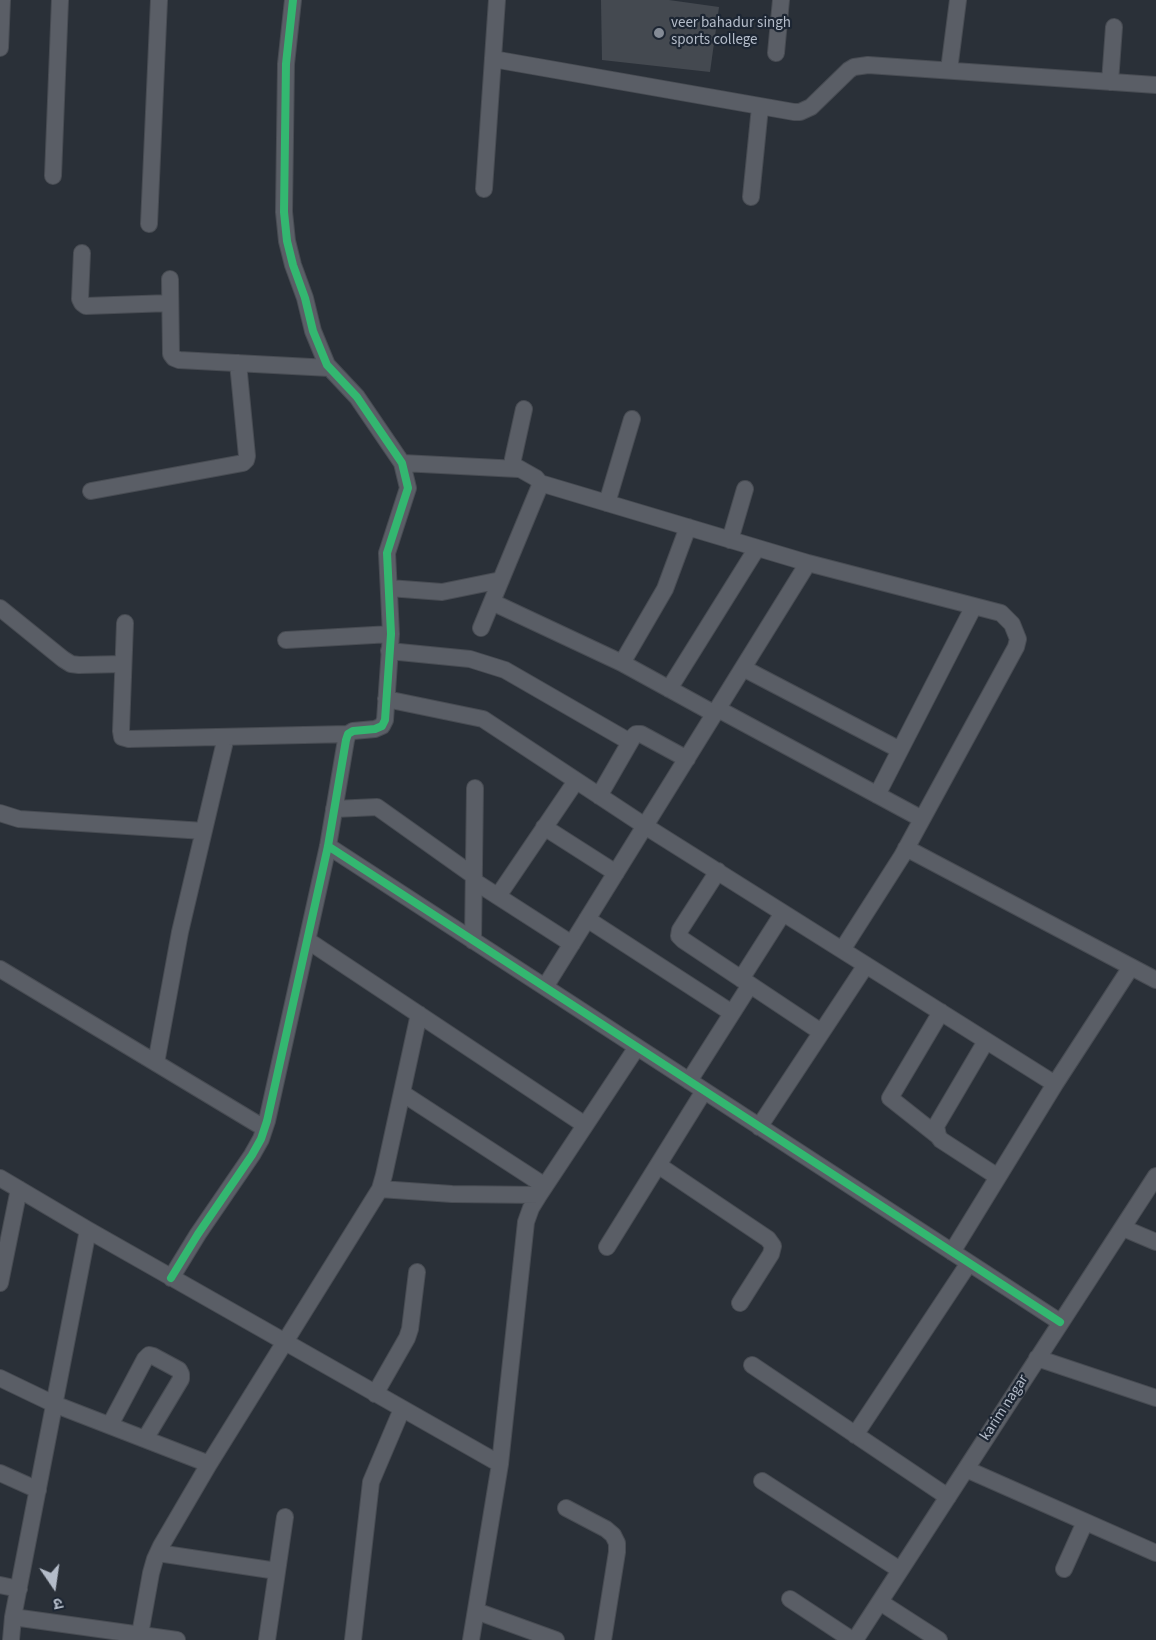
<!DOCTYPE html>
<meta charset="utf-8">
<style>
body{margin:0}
#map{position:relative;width:1156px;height:1640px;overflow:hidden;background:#2a3038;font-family:"Source Sans 3","Noto Sans Devanagari",sans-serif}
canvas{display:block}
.north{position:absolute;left:24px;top:1556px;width:60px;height:60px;-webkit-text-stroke:4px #1d2633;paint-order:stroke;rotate:167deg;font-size:16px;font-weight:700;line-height:24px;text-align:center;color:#b4bcc9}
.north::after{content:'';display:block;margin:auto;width:21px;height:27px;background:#b4bcc9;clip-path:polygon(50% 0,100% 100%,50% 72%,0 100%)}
</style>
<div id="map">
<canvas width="1156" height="1640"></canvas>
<div class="north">उ</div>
</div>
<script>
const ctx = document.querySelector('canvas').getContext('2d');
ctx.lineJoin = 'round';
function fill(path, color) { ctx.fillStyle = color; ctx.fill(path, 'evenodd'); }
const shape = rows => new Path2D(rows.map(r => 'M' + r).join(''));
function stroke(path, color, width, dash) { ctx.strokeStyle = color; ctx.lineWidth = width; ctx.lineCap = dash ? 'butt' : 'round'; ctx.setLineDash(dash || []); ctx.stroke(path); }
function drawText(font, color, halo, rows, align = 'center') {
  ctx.font = font + ' "Source Sans 3",sans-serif'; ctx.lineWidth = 4.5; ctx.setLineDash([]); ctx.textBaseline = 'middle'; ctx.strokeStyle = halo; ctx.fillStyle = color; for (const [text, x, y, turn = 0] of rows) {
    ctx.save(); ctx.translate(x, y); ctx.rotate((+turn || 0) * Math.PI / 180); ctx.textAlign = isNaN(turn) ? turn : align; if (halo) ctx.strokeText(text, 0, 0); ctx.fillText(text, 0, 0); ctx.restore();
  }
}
const building = shape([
 [601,0,669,0,719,7,710,72,602,60]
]);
const minor = shape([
 [0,48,2,0],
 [776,53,781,0],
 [493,59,794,112,800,112,811,107,849,70,854,67,868,65,1156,85],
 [949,70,958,0],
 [1110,82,1114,27],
 [53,176,60,0],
 [484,189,497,0],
 [751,197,760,107],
 [149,224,159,0],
 [82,253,80,299,82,303,86,306,170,303],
 [170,279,171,354,174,358,179,360,330,368],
 [402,463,518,469],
 [540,483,808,563,1001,613,1012,624,1018,639,1016,647,902,856,842,950],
 [91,491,243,463,246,460,247,456,238,363],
 [607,503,632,419],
 [730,540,745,489],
 [389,588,442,592,501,580],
 [492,602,622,663,715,714],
 [0,608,63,659,71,664,79,665,123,664],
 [125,623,121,731,122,737,129,739,348,734],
 [481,628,539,488,540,483,536,478,513,465,513,459,524,409],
 [286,640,391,634],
 [389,651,470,659,505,670,630,742],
 [622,663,665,589,688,527],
 [743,668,900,750],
 [669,689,757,548],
 [386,699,483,719,645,826,1055,1084],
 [718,709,922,819],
 [877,795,974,606],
 [599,796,633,737,636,734,641,734,687,759],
 [334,809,377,807,474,876],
 [0,813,19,819,204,831],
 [544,827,616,873],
 [328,846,1060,1322],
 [906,848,1156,980],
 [718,871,680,930,679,936,683,940,821,1032],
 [474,881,572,944],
 [498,896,576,781],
 [587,919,732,1013],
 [307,940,585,1125],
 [473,941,475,788],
 [0,969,264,1128],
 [741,979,783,913],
 [545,987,808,563],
 [986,1041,936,1126,938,1136,941,1140,998,1177],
 [156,1063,180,932,226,737],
 [689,1081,750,985],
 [402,1093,545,1186],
 [759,1127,866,965],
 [938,1136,890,1098,941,1012],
 [658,1165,768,1239,773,1246,771,1254,740,1303],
 [0,1178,88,1230,500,1464],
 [380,1189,452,1194,539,1195],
 [1123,1228,1156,1242],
 [607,1247,704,1091],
 [952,1252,1055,1084,1131,967],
 [171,1278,198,1234,252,1155,261,1139,267,1121,328,846,346,740,348,734,353,731,375,729,382,726,385,720,391,634,387,553,408,488,402,463,357,397,327,365,313,331,305,298,293,265,287,241,284,212,286,64,293,0],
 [0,1283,19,1189],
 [1037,1358,1156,1398],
 [752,1365,948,1497],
 [0,1378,54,1404,209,1464],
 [375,1394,407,1338,410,1329,417,1272],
 [110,1425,145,1359,149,1355,153,1356,179,1370,181,1374,181,1379,145,1439],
 [855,1435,969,1263],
 [966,1469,1156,1553],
 [0,1473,38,1490],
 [762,1481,900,1570],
 [566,1508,606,1529,613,1535,617,1543,617,1552,603,1640],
 [158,1553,277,1571],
 [1064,1569,1085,1522],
 [0,1585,19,1589],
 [790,1599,852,1640],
 [880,1602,939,1640],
 [476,1611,556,1640],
 [13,1617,177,1640],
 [11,1640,13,1617,88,1230],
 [139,1640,151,1573,155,1559,161,1546,209,1464,380,1189,384,1175,419,1014],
 [267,1640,285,1517],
 [353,1640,371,1482,402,1409],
 [471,1640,500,1464,526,1222,531,1208,539,1195,637,1047],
 [855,1640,1156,1176]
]);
const cycleway = shape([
 [328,846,1060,1322],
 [171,1278,198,1234,252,1155,261,1139,267,1121,328,846,346,740,348,734,353,731,375,729,382,726,385,720,391,634,387,553,408,488,402,463,357,397,327,365,313,331,305,298,293,265,287,241,284,212,286,64,293,0]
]);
const markers = [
 [659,33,6,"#848b96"]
];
const poiNames = [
 ["veer bahadur singh",671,24],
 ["sports college",671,41]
];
const streetNames = [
 ["karim nagar",1005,1408,-57]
];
fill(building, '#444950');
stroke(minor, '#484c53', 18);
stroke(minor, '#5a5e66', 16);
stroke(cycleway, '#33b770', 8);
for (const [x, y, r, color] of markers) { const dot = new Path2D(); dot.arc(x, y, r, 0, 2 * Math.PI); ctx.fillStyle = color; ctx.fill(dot); stroke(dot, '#1d2633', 2); }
drawText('15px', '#b4bcc9', '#1d2633', poiNames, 'left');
drawText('15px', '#b4bcc9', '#1d2633', streetNames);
</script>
